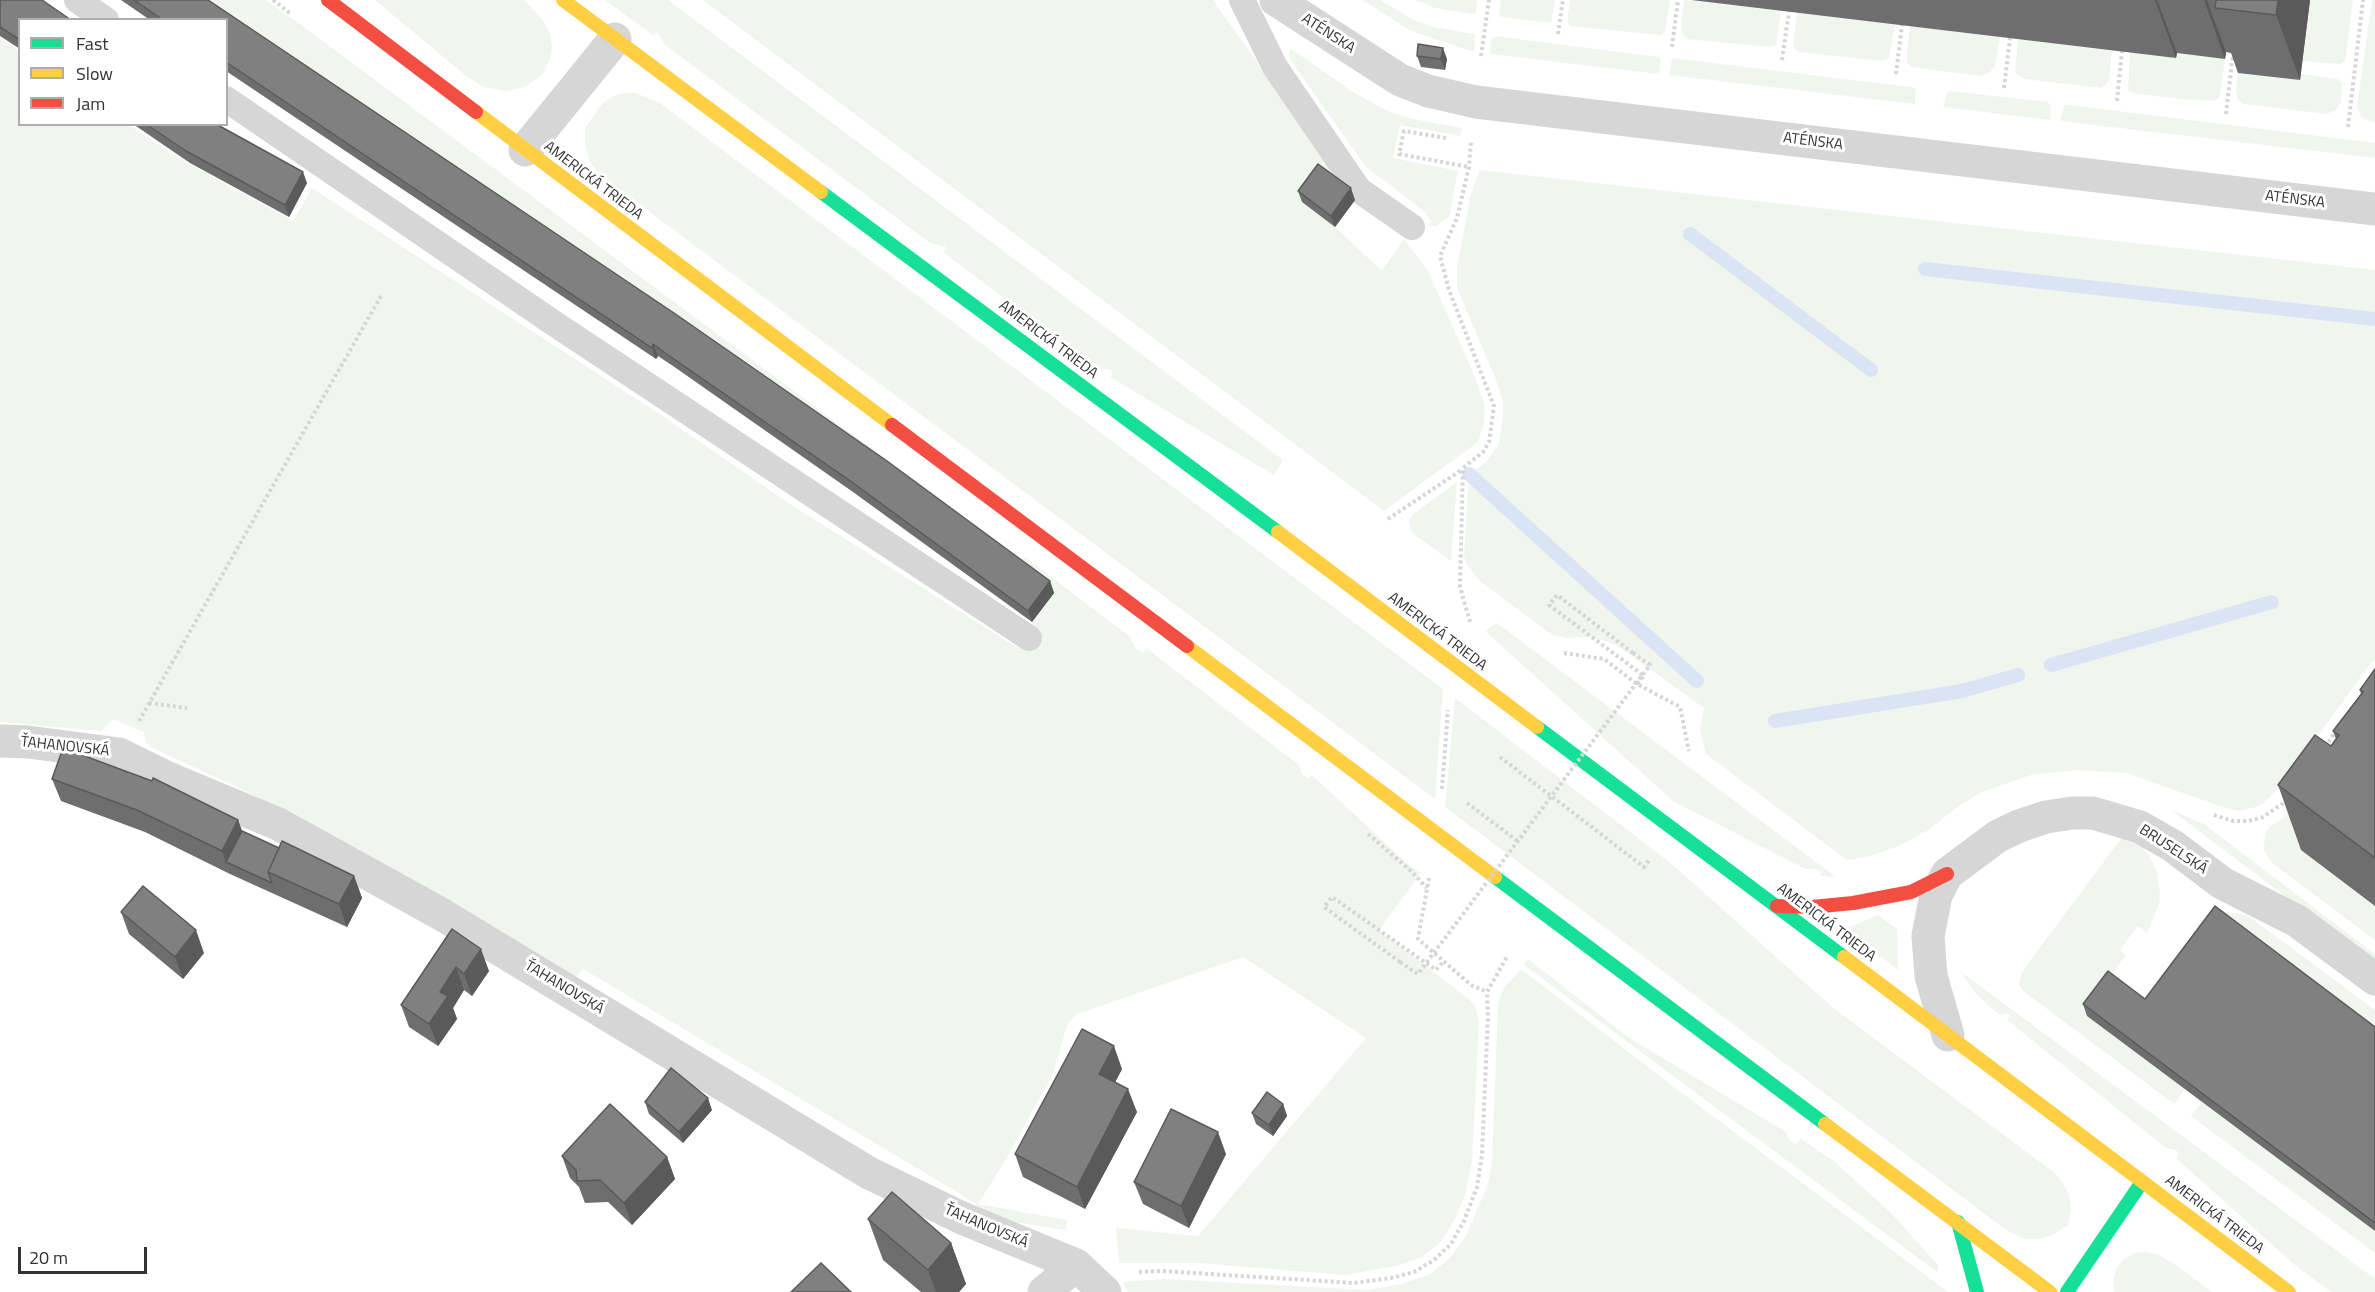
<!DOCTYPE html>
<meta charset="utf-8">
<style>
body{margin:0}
#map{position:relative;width:2375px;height:1292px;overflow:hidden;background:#fff;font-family:"Titillium Web",sans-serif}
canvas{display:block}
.legend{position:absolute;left:18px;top:18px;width:210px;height:108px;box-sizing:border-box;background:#fff;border:2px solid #adadad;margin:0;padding:8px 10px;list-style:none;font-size:18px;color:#323232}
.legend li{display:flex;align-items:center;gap:12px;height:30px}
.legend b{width:30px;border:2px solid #adadad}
.scale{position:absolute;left:18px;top:1247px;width:129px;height:27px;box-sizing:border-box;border:3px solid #323232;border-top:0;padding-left:8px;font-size:18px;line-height:21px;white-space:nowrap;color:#323232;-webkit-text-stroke:4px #fff;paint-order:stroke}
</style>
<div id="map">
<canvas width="2375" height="1292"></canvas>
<ul class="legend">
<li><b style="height:8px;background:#16e098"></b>Fast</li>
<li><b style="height:8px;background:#ffcf43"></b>Slow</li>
<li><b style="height:8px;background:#f24e42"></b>Jam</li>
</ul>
<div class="scale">20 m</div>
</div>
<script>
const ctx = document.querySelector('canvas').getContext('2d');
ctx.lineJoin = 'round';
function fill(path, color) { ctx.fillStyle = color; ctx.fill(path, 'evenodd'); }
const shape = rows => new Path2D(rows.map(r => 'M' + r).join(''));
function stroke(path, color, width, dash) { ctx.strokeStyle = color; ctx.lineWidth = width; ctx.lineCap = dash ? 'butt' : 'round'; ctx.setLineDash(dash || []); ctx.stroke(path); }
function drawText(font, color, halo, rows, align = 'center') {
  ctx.font = font + ' "Titillium Web",sans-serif'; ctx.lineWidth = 6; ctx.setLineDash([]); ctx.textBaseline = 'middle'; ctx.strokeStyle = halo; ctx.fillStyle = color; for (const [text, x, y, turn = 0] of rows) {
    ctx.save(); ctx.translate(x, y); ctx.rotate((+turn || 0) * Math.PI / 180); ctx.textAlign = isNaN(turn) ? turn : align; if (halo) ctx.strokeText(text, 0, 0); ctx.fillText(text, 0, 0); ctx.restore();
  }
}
const green = shape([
 [197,0,266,0,297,22,1022,560,1025,557,1129,636,1136,649,1143,653,1146,648,1299,765,1302,774,1308,779,1312,775,1410,866,1421,873,1379,930,1470,1000,1476,1008,1479,1022,1472,1161,1465,1195,1455,1219,1441,1242,1422,1257,1396,1266,1345,1275,1198,1263,1119,1263,1116,1228,1198,1236,1366,1038,1243,957,1077,1014,1067,1025,1053,1074,1003,1164,978,1204,1067,1220,1066,1230,1000,1220,974,1210,977,1205,967,1198,583,969,576,977,329,834,239,788,150,747,145,740,144,732,113,719,101,731,0,722,0,38,19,51,20,124,129,125,187,163,293,221,312,188,664,417,790,504,1016,647,1054,593],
 [375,0,524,0,543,20,550,34,552,47,550,59,543,74,525,87,506,91,483,87,465,75],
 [605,0,668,0,1283,460,1274,475,1110,377,1113,373,1109,369,1097,368,943,252,946,247,930,243,665,45,657,32,654,36],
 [703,0,1213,0,1355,200,1303,202,1335,227,1382,271,1404,239,1428,271,1473,372,1485,406,1484,423,1478,442,1384,511],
 [1362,0,1380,0,1414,20,1434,27,1474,34,1475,38,1474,52,1411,31],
 [1416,0,1477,0,1476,12,1473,14,1435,8],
 [1501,0,1555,0,1551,23,1499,17],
 [1570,0,1670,0,1665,32,1660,35,1570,26,1567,22],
 [1684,0,1781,11,1776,45,1770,47,1686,39,1682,33,1681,25],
 [2310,0,2353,0,2345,61,2340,64,2303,61],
 [2372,0,2375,0,2375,122,2362,119,2357,107],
 [1797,12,1895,24,1889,58,1881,61,1798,52,1793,46],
 [1910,26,2000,37,1995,66,1990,72,1980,76,1911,67,1907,62,1907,51],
 [1494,36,1659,57,1661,60,1659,74,1490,54,1491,40],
 [2018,39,2112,51,2109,81,2102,88,2024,79,2015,73],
 [1290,48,1353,92,1386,110,1408,118,1462,128,1460,136,1400,125,1393,158,1458,171,1449,217,1436,226,1427,226,1432,222,1423,210,1366,167,1292,62,1289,55],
 [2130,52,2176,58,2177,53,2225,59,2220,96,2215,101,2179,99,2133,93,2128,90],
 [1672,58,1910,87,1916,88,1915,104,1669,75],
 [2238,73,2300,80,2301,74,2338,79,2342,83,2341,102,2336,110,2327,114,2243,104,2238,100,2236,90],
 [1948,91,2048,102,2051,107,2050,120,1943,107],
 [624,93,636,93,660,103,1443,689,1435,799,603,177,590,162,585,145,585,128,602,104,612,97],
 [2069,105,2375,143,2375,158,2060,121,2064,106],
 [1480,170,2375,270,2375,660,2370,664,2280,788,2263,803,2256,807,2240,811,2225,808,2126,773,2078,770,2031,775,1982,792,1960,805,1927,831,1897,847,1867,857,1847,860,1706,754,1700,729,1704,708,1616,645,1592,637,1566,638,1551,634,1481,582,1467,565,1464,556,1469,474,1487,461,1499,444,1503,417,1503,402,1497,382,1457,288,1457,267,1471,193],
 [1457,482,1451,561,1416,536,1411,531,1409,520,1413,514],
 [1497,623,1836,877,1820,876,1821,872,1816,869,1805,869,1673,801,1485,631],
 [1455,698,1672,864,1832,1007,2055,1173,2063,1183,2069,1195,2071,1209,2068,1225,2051,1236,2037,1239,2025,1239,2006,1230,1445,807],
 [2310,786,2375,905,2375,940,2271,862,2264,850,2265,834,2270,826,2282,819],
 [2171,810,2204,824,2375,954,2375,964],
 [2126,832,2135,836,2150,858,2157,872,2160,893,2159,904,2147,933,2138,926,2120,950,2126,955,2108,979,2088,1016,2185,1089,2174,1104,2023,991,2019,985,2021,973],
 [2227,912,2247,915,2375,1010,2375,1035,2221,915],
 [1878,915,1897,929,1898,970,1845,929],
 [1528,959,1628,1037,1786,1132,1790,1141,1797,1145,1800,1138,1836,1163,1891,1213,1939,1266,1937,1272,1524,965],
 [1521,969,1674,1087,1948,1292,1128,1292,1123,1282,1164,1279,1368,1290,1401,1284,1430,1274,1449,1259,1466,1236,1488,1184,1492,1163,1498,1004,1503,989],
 [1960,971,2375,1279,2375,1292,2331,1292,2296,1266,2176,1158,2179,1153,2176,1150,2166,1148,2007,1020,2010,1015,2006,1013,2002,1016,1995,1011,1976,994],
 [2202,1102,2375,1231,2375,1253,2191,1116],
 [2145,1252,2159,1255,2176,1265,2212,1292,2114,1292,2113,1281,2116,1269,2124,1259,2135,1253]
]);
const stream = shape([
 [1690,234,1871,370],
 [1925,269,2375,319],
 [1469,474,1697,681],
 [2051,665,2272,602],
 [1775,721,1962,691,2018,675]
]);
const path = shape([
 [273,0,291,14],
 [1558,34,1563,0],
 [1672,47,1678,0],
 [1481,56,1489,0],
 [1782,60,1789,12],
 [1896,74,1902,25],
 [2004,88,2010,38],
 [2117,101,2122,51],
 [2226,114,2233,54],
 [2348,127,2363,0],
 [1446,138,1404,131,1399,154,1469,167],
 [1388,519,1463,469],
 [1470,622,1460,587,1463,468,1483,452,1489,442,1494,406,1449,290,1440,256,1457,218,1469,167,1471,141],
 [1564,653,1604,659,1637,684,1680,707,1689,751],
 [1633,653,1557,595,1549,605,1644,676,1637,684],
 [149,703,187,708],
 [139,721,381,296],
 [2325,747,2336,731],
 [1500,757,1644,867,1650,859],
 [1442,789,1448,710],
 [1467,803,1519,842],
 [2214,815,2233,821,2248,821,2263,817,2282,804,2287,799],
 [1368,834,1411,871,1427,888],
 [1429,878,1418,939,1471,985,1487,992],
 [1400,962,1324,907,1332,897,1436,970,1443,962],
 [1139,1272,1162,1271,1353,1283,1391,1278,1414,1272,1434,1260,1451,1244,1464,1221,1477,1187,1482,1155,1488,1016,1487,992,1508,955]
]);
const lane = shape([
 [77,0,106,20],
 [1242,0,1275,67,1359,190,1412,227],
 [226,99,552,322,1029,638]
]);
const street = shape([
 [1276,0,1400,80,1428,91,1476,102,2375,209],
 [525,150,615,39],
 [0,741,28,742,119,754,168,778,278,824,441,914,869,1173,962,1218,1076,1265,1105,1292],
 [1948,1035,1931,976,1928,936,1936,895,1947,874,1998,836,2019,826,2046,817,2072,813,2093,813,2140,827,2173,846,2222,883,2297,921,2375,979],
 [1044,1292,1076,1265]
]);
const fast = shape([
 [821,192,1278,532],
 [1537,727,1844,957],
 [1495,877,1825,1124],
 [1958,1222,1977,1292],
 [2067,1292,2142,1182]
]);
const slow = shape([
 [563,0,821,192],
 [476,112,892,425],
 [1278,532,1537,727],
 [1187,646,1495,877],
 [1844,957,2289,1292],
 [1825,1124,2050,1292]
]);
const jam = shape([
 [328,0,476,112],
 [892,425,1187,646],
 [1777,906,1812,907,1853,903,1911,892,1947,874]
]);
const pathBridge = shape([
 [1400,962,1418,974,1650,665,1633,653]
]);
const wall = shape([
 [0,0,20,20,20,49,0,36],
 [121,0,208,0,1050,581,1054,593,1032,622,853,492,673,366,658,356,656,359,226,71,226,20,150,20],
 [1691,0,2310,0,2300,80,2238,73,2231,53,2226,52,2225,59,2177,53,2176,58],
 [1417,56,1447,59,1445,70,1421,67],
 [133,124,216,124,307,183,289,217,190,163],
 [1298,191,1355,200,1335,227,1302,202],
 [2375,669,2375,906,2301,850,2278,785,2331,746,2336,739,2333,731,2361,694,2360,690],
 [52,779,238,820,242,831,279,848,354,876,362,898,347,927,230,874,145,832,61,801],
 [121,912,204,953,183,979,129,934],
 [452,929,489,971,472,996,464,990,453,1008,457,1019,438,1046,409,1027,401,1005],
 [2145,999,2375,1027,2375,1231,2087,1016,2083,1004],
 [1122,1069,1115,1082,1137,1112,1085,1209,1023,1177,1015,1154],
 [645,1102,712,1110,683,1143,649,1114],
 [1283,1104,1287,1116,1273,1136,1256,1124,1252,1113],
 [1226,1154,1189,1228,1143,1204,1134,1182],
 [562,1156,667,1157,675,1179,632,1225,608,1202,585,1203,579,1187,570,1178],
 [868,1219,951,1243,966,1284,959,1292,921,1292,883,1260]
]);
const shadedWall = shape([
 [2155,0,2157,0,2177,53,2176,58],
 [2204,0,2207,0,2226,52,2225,59],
 [2278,0,2310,0,2300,80,2276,15],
 [1443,48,1447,59,1445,70,1441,59],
 [303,172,307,183,289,217,285,205],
 [1351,188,1355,200,1335,227,1331,216],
 [653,344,658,356,656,359,652,348],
 [1050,581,1054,593,1032,622,1028,611],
 [238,820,246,842,226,862,222,851],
 [354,876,362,898,347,927,339,904],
 [196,930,204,953,183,979,175,957],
 [481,949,489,971,472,996,464,974],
 [456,967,464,990,453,1008,457,1019,438,1046,429,1024,440,992],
 [1114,1046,1122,1069,1108,1096,1099,1074],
 [1128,1089,1137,1112,1085,1209,1077,1187],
 [708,1098,712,1110,683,1143,679,1132],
 [1283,1104,1287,1116,1273,1136,1269,1125],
 [1218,1132,1226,1154,1189,1228,1181,1206],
 [667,1157,675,1179,632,1225,624,1203],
 [951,1243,966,1284,959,1292,936,1292,928,1270]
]);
const building = shape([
 [0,0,42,0,71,20,20,20,20,40,0,27,0,0],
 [134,0,208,0,674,313,887,461,1050,581,1028,611,849,480,668,355,653,344,652,348,226,62,226,20,163,20,134,0],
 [2216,0,2278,0,2276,15,2215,8,2216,0],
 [1418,44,1443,48,1441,59,1417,56,1418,44],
 [146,124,216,124,303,172,285,205,186,151,146,124],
 [1318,164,1351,188,1331,216,1298,191,1318,164],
 [2375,669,2375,858,2278,785,2315,735,2331,746,2339,735,2333,731,2363,692,2360,690,2375,669],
 [63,748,152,781,153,778,238,820,222,851,137,810,52,779,63,748],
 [242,831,279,848,268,872,272,883,226,862,242,831],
 [282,841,354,876,339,904,268,872,282,841],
 [143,886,196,930,175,957,121,912,143,886],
 [2215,906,2375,1027,2375,1223,2083,1004,2108,971,2145,999,2215,906],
 [452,929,481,949,464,974,456,967,440,992,448,996,429,1024,401,1005,452,929],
 [1082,1029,1114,1046,1099,1074,1128,1089,1077,1187,1015,1154,1082,1029],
 [671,1068,708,1098,679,1132,645,1102,671,1068],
 [1267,1092,1283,1104,1269,1125,1252,1113,1267,1092],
 [610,1104,667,1157,624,1203,600,1180,577,1181,576,1170,562,1156,610,1104],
 [1171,1109,1218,1132,1181,1206,1134,1182,1171,1109],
 [892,1192,951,1243,928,1270,868,1219,892,1192],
 [821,1263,851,1292,791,1292,821,1263]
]);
const streetNames = [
 ["ATÉNSKA",1328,34,33],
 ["ATÉNSKA",1813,142,7],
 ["AMERICKÁ TRIEDA",593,181,37],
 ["ATÉNSKA",2295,200,7],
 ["AMERICKÁ TRIEDA",1048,340,37],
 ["AMERICKÁ TRIEDA",1437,632,37],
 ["ŤAHANOVSKÁ",65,747,6],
 ["BRUSELSKÁ",2173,850,33],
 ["AMERICKÁ TRIEDA",1826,923,37],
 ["ŤAHANOVSKÁ",564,988,31],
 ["AMERICKÁ TRIEDA",2214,1215,37],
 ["ŤAHANOVSKÁ",986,1227,23]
];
fill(green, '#f0f6ee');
stroke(stream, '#dbe4f4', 14);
stroke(path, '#d6d6d6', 4, [3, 3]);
stroke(lane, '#d6d6d6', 26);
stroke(street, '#d6d6d6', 33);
stroke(fast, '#16e098', 14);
stroke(slow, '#ffcf43', 14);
stroke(jam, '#f24e42', 14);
stroke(pathBridge, '#d6d6d6', 4, [3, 3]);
fill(wall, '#6e6e6e');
fill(shadedWall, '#5a5a5a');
fill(building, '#808080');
stroke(building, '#5a5a5a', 1.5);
drawText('15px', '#323232', '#fff', streetNames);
</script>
